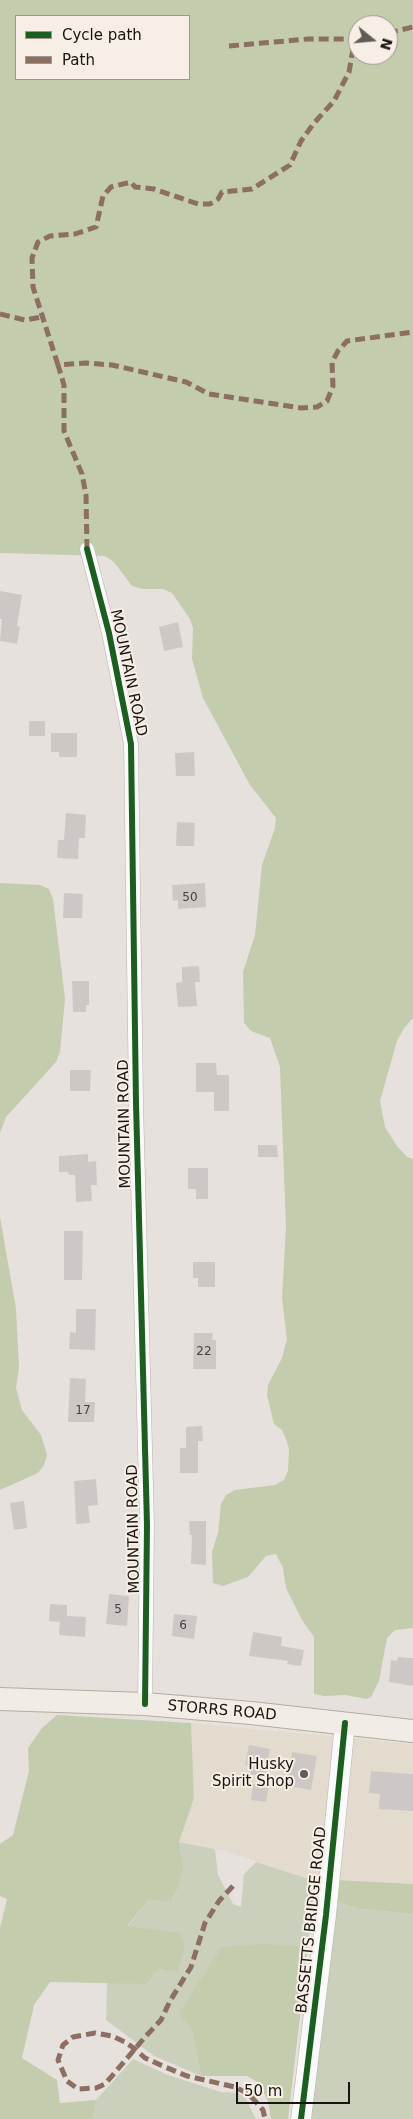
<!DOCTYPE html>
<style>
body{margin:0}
#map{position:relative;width:413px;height:2119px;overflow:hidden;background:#e6e1dc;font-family:"DejaVu Sans",sans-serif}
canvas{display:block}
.legend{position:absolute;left:15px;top:15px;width:175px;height:65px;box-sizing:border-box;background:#f7eee5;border:1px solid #9d9790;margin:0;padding:6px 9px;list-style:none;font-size:15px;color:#171411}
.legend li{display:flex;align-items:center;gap:10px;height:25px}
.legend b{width:25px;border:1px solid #9d9790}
.north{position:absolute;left:348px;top:15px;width:50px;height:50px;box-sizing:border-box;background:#f7eee5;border:1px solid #9d9790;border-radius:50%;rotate:107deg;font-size:14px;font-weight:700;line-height:20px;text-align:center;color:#171411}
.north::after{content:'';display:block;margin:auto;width:18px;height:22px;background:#5f5c58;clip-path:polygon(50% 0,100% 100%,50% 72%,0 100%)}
.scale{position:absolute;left:236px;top:2082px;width:114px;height:22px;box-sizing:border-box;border:2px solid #171411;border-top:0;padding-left:6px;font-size:15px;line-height:18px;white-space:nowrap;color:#171411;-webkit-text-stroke:4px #f7eee5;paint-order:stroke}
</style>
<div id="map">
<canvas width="413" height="2119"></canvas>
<ul class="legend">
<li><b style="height:6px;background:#1b5e20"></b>Cycle path</li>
<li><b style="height:6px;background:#8d6e63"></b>Path</li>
</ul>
<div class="north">N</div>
<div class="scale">50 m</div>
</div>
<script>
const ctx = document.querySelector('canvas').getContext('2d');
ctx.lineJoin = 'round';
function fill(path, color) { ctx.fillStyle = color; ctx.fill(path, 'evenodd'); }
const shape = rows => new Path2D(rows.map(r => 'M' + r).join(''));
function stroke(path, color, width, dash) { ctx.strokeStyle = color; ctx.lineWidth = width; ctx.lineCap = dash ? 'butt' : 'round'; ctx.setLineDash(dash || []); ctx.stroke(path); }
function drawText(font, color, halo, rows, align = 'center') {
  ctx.font = font + ' "DejaVu Sans",sans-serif'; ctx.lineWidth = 4; ctx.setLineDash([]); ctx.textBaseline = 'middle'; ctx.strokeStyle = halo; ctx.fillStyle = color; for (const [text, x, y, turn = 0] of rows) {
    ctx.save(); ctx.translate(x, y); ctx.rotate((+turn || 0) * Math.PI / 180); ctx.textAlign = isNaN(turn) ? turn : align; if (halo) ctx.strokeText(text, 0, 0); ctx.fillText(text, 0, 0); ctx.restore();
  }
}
const commercial = shape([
 [191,1723,413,1744,413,1884,306,1878,222,1850,179,1842,194,1798]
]);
const green = shape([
 [179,1842,215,1849,218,1875,233,1904,241,1907,244,1874,256,1862,306,1878,315,1879,307,1956,304,1947,221,1947,180,2013,192,2030,201,2076,154,2056,106,2020,107,1982,147,1984,159,1967,177,1973,127,1927,149,1900,172,1900,178,1889,184,1869],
 [336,1902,360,1909,413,1914,413,2119,311,2119],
 [133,2059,168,2075,221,2092,238,2093,245,2097,256,2119,93,2119,96,2100]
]);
const forest = shape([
 [0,0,413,0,413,1018,404,1028,397,1041,380,1101,385,1127,397,1146,407,1157,413,1159,413,1628,395,1630,387,1638,379,1681,371,1697,366,1699,346,1695,324,1696,314,1694,314,1637,302,1620,286,1588,283,1568,276,1554,266,1556,248,1577,223,1586,213,1583,212,1552,218,1533,221,1504,226,1495,235,1490,275,1485,284,1480,288,1471,289,1449,286,1439,282,1430,274,1424,267,1395,268,1385,282,1358,287,1339,282,1298,286,1227,280,1067,270,1038,251,1031,244,1023,243,972,255,935,262,865,275,828,276,818,250,785,203,698,192,659,193,628,190,619,172,593,163,589,142,589,132,586,114,562,105,556,0,553],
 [16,16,189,16,189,79,16,79],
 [358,25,388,25,388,55,358,55],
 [0,883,40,885,49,889,53,899,65,999,60,1052,56,1062,6,1117,0,1133],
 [0,1217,16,1309,19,1367,16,1388,22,1410,41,1435,47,1455,44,1465,38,1473,0,1490],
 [57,1715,191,1723,194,1798,179,1842,184,1869,178,1889,171,1901,149,1900,127,1926,180,1933,185,1945,177,1973,159,1968,147,1984,50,1982,34,2005,22,2058,57,2080,60,2103,96,2100,93,2119,0,2119,0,1928,7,1899,0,1896,0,1844,13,1835,29,1771,28,1748,42,1728],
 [337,1880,413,1884,413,1914,360,1909,336,1902],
 [266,1944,304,1947,307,1956,288,2119,271,2119,268,2101,259,2083,247,2076,201,2076,192,2030,179,2013,221,1947]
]);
const building = shape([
 [0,591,22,595,17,626,20,627,17,644,0,641,2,619,0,619],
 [178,622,183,647,164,651,159,627],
 [29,721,45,721,45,736,29,736],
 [51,733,77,733,77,757,59,757,59,752,51,752],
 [194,752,195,776,176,776,175,753],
 [66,813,86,815,85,838,79,838,78,859,57,858,58,840,64,840],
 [177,822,195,823,194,846,176,846],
 [205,883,206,907,178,909,178,900,173,901,172,885],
 [64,893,83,894,82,918,63,918],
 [199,966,200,982,195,982,197,1006,178,1007,176,983,182,982,182,967],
 [72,981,89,981,89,1005,86,1005,86,1012,73,1012],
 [196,1063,216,1063,217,1075,229,1075,229,1111,214,1111,214,1092,196,1092],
 [70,1070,91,1070,90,1091,70,1091],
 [258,1145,277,1145,278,1157,258,1157],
 [88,1154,88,1162,96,1161,97,1185,91,1185,92,1201,76,1202,75,1175,69,1175,68,1172,59,1172,59,1156],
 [188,1168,208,1168,208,1199,196,1199,196,1189,188,1189],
 [64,1231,83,1231,82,1280,64,1280],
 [193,1262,215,1262,215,1287,198,1287,198,1278,193,1278],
 [76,1309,96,1309,95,1350,69,1349,70,1332,76,1333],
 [194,1333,213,1333,212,1340,216,1340,216,1369,193,1369],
 [70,1378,86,1379,85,1402,95,1402,94,1422,68,1422],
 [202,1426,203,1441,198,1441,198,1473,180,1473,180,1448,186,1448,186,1427],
 [96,1479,98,1505,88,1506,90,1523,76,1524,74,1481],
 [24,1501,27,1528,14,1530,10,1503],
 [189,1521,206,1521,206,1565,191,1564,192,1535,190,1535],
 [109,1594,129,1596,127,1626,106,1624],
 [50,1604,67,1605,67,1616,86,1617,85,1637,59,1635,60,1622,49,1621],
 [174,1614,197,1616,194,1639,172,1636],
 [253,1632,282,1637,281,1646,304,1650,301,1666,287,1664,288,1661,249,1656],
 [398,1657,413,1658,413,1686,389,1682,391,1660,397,1661],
 [249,1745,270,1749,265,1777,250,1774,252,1767,245,1765],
 [292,1752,317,1756,311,1790,287,1786],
 [371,1771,413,1774,413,1811,379,1809,380,1794,369,1793],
 [253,1784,269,1786,266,1802,251,1800]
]);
const street = shape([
 [87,549,109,633,131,744,136,1103,147,1525,145,1704]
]);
const secondary = shape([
 [301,2119,326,1915,345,1723]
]);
const primary = shape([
 [0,1699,145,1704,251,1713,413,1731]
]);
const quiet = shape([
 [388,33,413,27],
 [229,46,308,39,356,39],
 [0,314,25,320,42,317],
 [58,365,33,287,32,258,38,242,50,236,75,234,96,227,103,196,111,187,131,182,135,187,154,189,198,204,210,204,218,199,222,192,252,189,290,165,301,141,314,123,334,101,349,72,353,49,356,39,358,39],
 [87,549,86,495,82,474,64,431,64,385,58,365,86,363,112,365,186,382,209,394,301,408,317,407,327,401,333,386,332,362,338,351,347,341,413,332],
 [233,1886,219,1901,205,1923,191,1967,170,2001,161,2020,145,2037,135,2049,105,2084,96,2088,78,2089,67,2081,58,2060,63,2045,73,2037,95,2033,112,2036,125,2042,135,2049,145,2058,165,2067,187,2076,235,2087,249,2094,263,2110,265,2119]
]);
const cycleway = shape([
 [87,549,109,633,131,744,136,1103,147,1525,145,1704],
 [301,2119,326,1915,345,1723]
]);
const markers = [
 [304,1774,5,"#5f5c58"]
];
const numberNames = [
 ["50",190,898],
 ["22",204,1352],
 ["17",83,1411],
 ["5",118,1610],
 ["6",183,1626]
];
const streetNames = [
 ["MOUNTAIN ROAD",128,673,78],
 ["MOUNTAIN ROAD",125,1124,-91],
 ["MOUNTAIN ROAD",134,1529,-91],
 ["STORRS ROAD",222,1711,5],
 ["BASSETTS BRIDGE ROAD",312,1920,-84]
];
const poiNames = [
 ["Husky",294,1765],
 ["Spirit Shop",294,1782]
];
fill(commercial, '#e3dcce');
fill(green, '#cbd0bd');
fill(forest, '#c3ccad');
fill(building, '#cdc8c6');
stroke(street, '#b6b2af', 15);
stroke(secondary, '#b6b2af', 21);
stroke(primary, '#b4ab9f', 24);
stroke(street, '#fbfafa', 14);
stroke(secondary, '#fbfafa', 20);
stroke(primary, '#f1ece5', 22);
stroke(quiet, '#8d6e63', 5, [10, 5]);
stroke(cycleway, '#1b5e20', 6);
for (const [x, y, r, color] of markers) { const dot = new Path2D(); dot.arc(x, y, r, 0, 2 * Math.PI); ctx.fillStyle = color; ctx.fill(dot); stroke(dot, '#f7eee5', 2); }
drawText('12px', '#44413e', null, numberNames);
drawText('15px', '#171411', '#f7eee5', streetNames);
drawText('15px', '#171411', '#f7eee5', poiNames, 'right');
</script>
